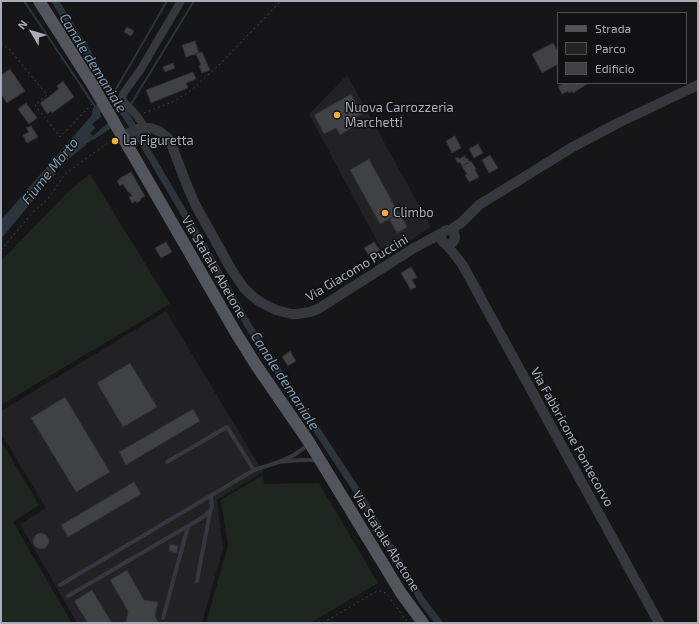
<!DOCTYPE html>
<style>
body{margin:0}
#map{position:relative;width:699px;height:624px;overflow:hidden;background:#161618;font-family:"Exo 2",sans-serif}
canvas{display:block}
.frame{position:absolute;inset:0;border:2px solid #a8adb8;pointer-events:none}
.legend{position:absolute;left:557px;top:12px;width:130px;height:72px;box-sizing:border-box;background:#111113;border:1px solid #4d4f55;margin:0;padding:5px 7px;list-style:none;font-size:12px;color:#a8adb8}
.legend li{display:flex;align-items:center;gap:8px;height:20px}
.legend b{width:20px;border:1px solid #4d4f55}
.north{position:absolute;left:12px;top:12px;width:40px;height:40px;-webkit-text-stroke:3px #111113;paint-order:stroke;rotate:308deg;font-size:11px;font-weight:700;line-height:16px;text-align:center;color:#a8adb8}
.north::after{content:'';display:block;margin:auto;width:14px;height:18px;background:#a8adb8;clip-path:polygon(50% 0,100% 100%,50% 72%,0 100%)}
</style>
<div id="map">
<canvas width="699" height="624"></canvas>
<div class="frame"></div>
<ul class="legend">
<li><b style="height:5px;background:#53555c"></b>Strada</li>
<li><b style="height:11px;background:#1e261f"></b>Parco</li>
<li><b style="height:11px;background:#404145"></b>Edificio</li>
</ul>
<div class="north">N</div>
</div>
<script>
const ctx = document.querySelector('canvas').getContext('2d');
ctx.lineJoin = 'round';
function fill(path, color) { ctx.fillStyle = color; ctx.fill(path, 'evenodd'); }
const shape = rows => new Path2D(rows.map(r => 'M' + r).join(''));
function stroke(path, color, width, dash) { ctx.strokeStyle = color; ctx.lineWidth = width; ctx.lineCap = dash ? 'butt' : 'round'; ctx.setLineDash(dash || []); ctx.stroke(path); }
function drawText(font, color, halo, rows, align = 'center') {
  ctx.font = font + ' "Exo 2",sans-serif'; ctx.lineWidth = 3; ctx.setLineDash([]); ctx.textBaseline = 'middle'; ctx.strokeStyle = halo; ctx.fillStyle = color; for (const [text, x, y, turn = 0] of rows) {
    ctx.save(); ctx.translate(x, y); ctx.rotate((+turn || 0) * Math.PI / 180); ctx.textAlign = isNaN(turn) ? turn : align; if (halo) ctx.strokeText(text, 0, 0); ctx.fillText(text, 0, 0); ctx.restore();
  }
}
const built = shape([
 [347,75,431,227,385,256,309,114],
 [166,311,263,472,217,500,223,548,202,623,77,623,20,524,46,508,1,433,1,411]
]);
const green = shape([
 [90,174,170,304,1,405,1,261,69,191],
 [1,441,39,505,13,522,72,623,1,623],
 [263,475,264,484,319,483,378,583,310,623,206,623,228,546,221,500]
]);
const water = shape([
 [97,104,102,111,100,113,101,117,92,124,95,128,90,133,93,136,108,123,111,128,95,139,92,140,86,144,86,145,56,169,55,174,1,239,1,220,92,115,93,108]
]);
const stream = shape([
 [24,1,96,108],
 [115,91,167,1],
 [131,104,194,1]
]);
const canal = shape([
 [55,1,86,50,107,87,132,125],
 [138,135,208,254,249,327,359,494,422,601,439,623]
]);
const building = shape([
 [127,27,134,31,131,36,124,32,127,27],
 [195,41,199,53,186,57,182,45,195,41],
 [553,43,558,52,558,64,542,73,532,54,553,43],
 [202,52,210,70,202,73,199,66,201,65,196,54,202,52],
 [173,63,175,68,165,72,163,67,173,63],
 [10,69,25,91,7,103,1,94,1,75,10,69],
 [193,72,196,79,186,83,188,88,151,103,146,90,193,72],
 [63,81,74,97,52,113,51,111,47,114,40,103,59,89,57,86,63,81],
 [564,83,586,83,587,84,573,93,572,91,569,93,568,91,562,94,558,86,564,83],
 [351,94,362,114,350,121,353,127,340,135,336,128,324,134,314,115,351,94],
 [26,103,37,118,29,124,18,109,26,103],
 [31,126,38,137,27,143,23,135,29,132,26,128,31,126],
 [455,136,461,148,452,153,446,141,455,136],
 [478,144,483,153,474,158,469,149,478,144],
 [490,155,498,168,489,173,482,160,490,155],
 [465,156,466,159,467,158,470,162,462,166,460,162,458,163,455,158,458,157,459,159,465,156],
 [369,159,399,214,380,224,350,170,369,159],
 [471,161,476,169,475,170,479,177,469,182,465,175,467,174,462,166,471,161],
 [131,172,145,196,140,199,141,200,137,203,136,201,132,203,129,197,132,196,129,192,128,192,123,184,120,186,117,181,120,179,120,178,131,172],
 [400,213,407,227,397,233,389,219,400,213],
 [166,242,172,252,161,258,155,248,166,242],
 [374,242,380,250,370,257,364,248,374,242],
 [411,267,417,277,412,280,416,287,411,290,401,273,411,267],
 [290,351,296,361,288,366,282,357,290,351],
 [130,363,157,407,123,427,97,383,130,363],
 [65,397,110,472,76,492,31,418,65,397],
 [193,409,200,421,126,465,119,452,193,409],
 [134,482,141,494,68,537,61,525,134,482],
 '33 541a8 8 0 1 1 16 0a8 8 0 1 1-16 0Z',
 [170,544,178,546,177,553,169,551,170,544],
 [127,570,144,600,158,602,155,616,159,623,126,623,128,611,110,580,127,570],
 [92,590,112,623,88,623,74,601,92,590]
]);
const path = shape([
 [1,43,10,50,47,95,35,105,60,137,92,104],
 [144,113,172,102,189,92,219,65,281,1],
 [1,250,34,211,48,199,65,174,113,139],
 [323,623,377,591,382,591,387,594,408,623]
]);
const service = shape([
 [308,443,304,448,294,455,279,462,300,460,318,460],
 [167,462,227,427,254,470],
 [197,581,210,512,212,506,211,496],
 [60,585,254,470,279,462],
 [68,596,200,519,210,512],
 [163,618,188,526]
]);
const minor = shape([
 [145,128,137,116,124,102,122,98,123,94,141,69,181,1]
]);
const tertiary = shape([
 [122,136,140,128,150,128,159,131,168,138,172,146,188,188,196,206,231,269,244,288,251,295,260,302,276,310,291,314,297,314,310,312,318,309,414,248,442,233],
 '441 237a7 7 0 1 1 14 0a7 7 0 1 1-14 0Z',
 [450,230,461,223,479,205,571,148,618,123,698,85],
 [446,244,462,264,659,623]
]);
const primary = shape([
 [39,1,92,84,236,333,256,365,309,442,401,593,423,623]
]);
const markers = [
 [337,115,4,"#f2b134"],
 [115,141,4,"#f2b134"],
 [385,213,4,"#f2b134"]
];
const poiNames = [
 ["Nuova Carrozzeria",345,108],
 ["Marchetti",345,123],
 ["La Figuretta",123,141],
 ["Climbo",393,213]
];
const streetNames = [
 ["Via Statale Abetone",214,267,60],
 ["Via Giacomo Puccini",357,268,-31],
 ["Via Fabbricone Pontecorvo",572,437,61],
 ["Via Statale Abetone",386,541,58]
];
const waterNames = [
 ["Canale demaniale",93,63,58],
 ["Fiume Morto",50,171,-51],
 ["Canale demaniale",285,381,57]
];
fill(built, '#222225');
fill(green, '#1e261f');
fill(water, '#2c353c');
stroke(stream, '#2c353c', 2);
stroke(canal, '#2c353c', 7);
fill(building, '#404145');
stroke(building, '#303034', 1);
stroke(path, '#3d3f44', 1, [2, 3]);
stroke(service, '#37383d', 4);
stroke(minor, '#37383d', 8);
stroke(tertiary, '#37383d', 10);
stroke(primary, '#53555c', 12);
for (const [x, y, r, color] of markers) { const dot = new Path2D(); dot.arc(x, y, r, 0, 2 * Math.PI); ctx.fillStyle = color; ctx.fill(dot); stroke(dot, '#111113', 1.5); }
drawText('13px', '#a8adb8', '#111113', poiNames, 'left');
drawText('13px', '#a8adb8', '#111113', streetNames);
drawText('italic 14px', '#7f9bb3', '#111113', waterNames);
</script>
